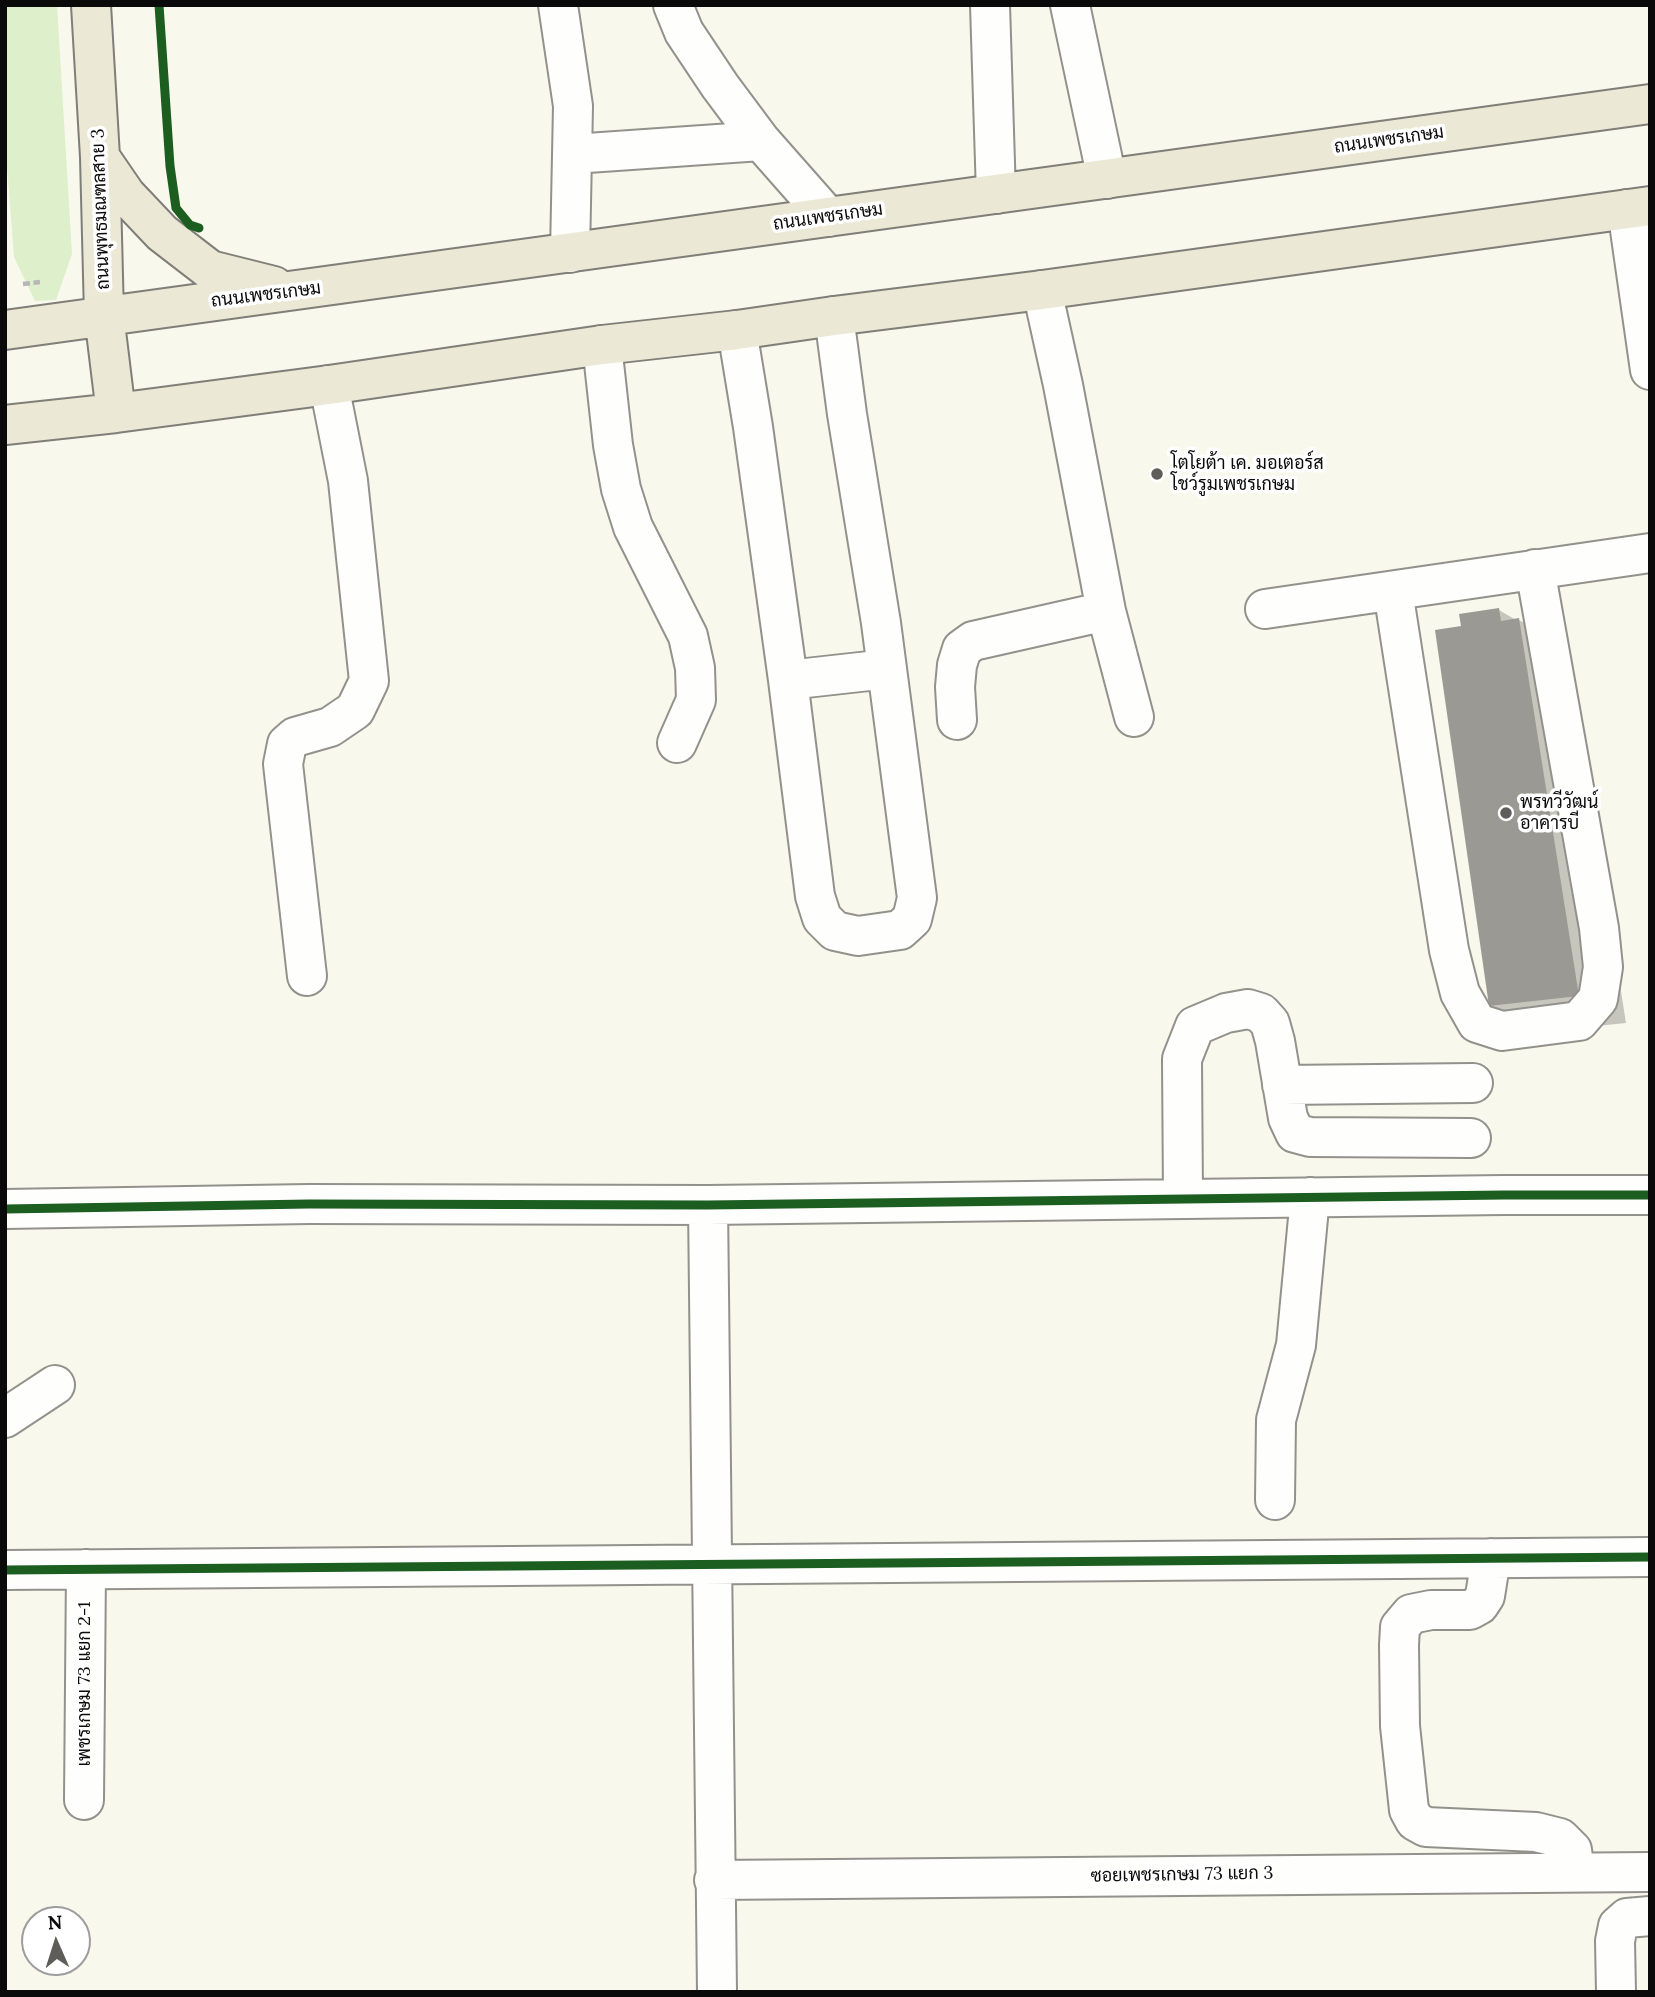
<!DOCTYPE html>
<meta charset="utf-8">
<style>
body{margin:0}
#map{position:relative;width:1655px;height:1997px;overflow:hidden;background:#f9f8ec;font-family:Lora,serif}
canvas{display:block}
.frame{position:absolute;inset:0;border:7px solid #0a0a0a;pointer-events:none}
.north{position:absolute;left:21px;top:1906px;width:70px;height:70px;box-sizing:border-box;background:#fff;border:2px solid #9d9d9d;border-radius:50%;rotate:357deg;font-size:19px;font-weight:700;line-height:28px;text-align:center;color:#0a0a0a}
.north::after{content:'';display:block;margin:auto;width:24px;height:32px;background:#5e5d59;clip-path:polygon(50% 0,100% 100%,50% 72%,0 100%)}
</style>
<div id="map">
<canvas width="1655" height="1997"></canvas>
<div class="frame"></div>
<div class="north">N</div>
</div>
<script>
const ctx = document.querySelector('canvas').getContext('2d');
ctx.lineJoin = 'round';
function fill(path, color) { ctx.fillStyle = color; ctx.fill(path, 'evenodd'); }
const shape = rows => new Path2D(rows.map(r => 'M' + r).join(''));
function stroke(path, color, width, dash) { ctx.strokeStyle = color; ctx.lineWidth = width; ctx.lineCap = dash ? 'butt' : 'round'; ctx.setLineDash(dash || []); ctx.stroke(path); }
function drawText(font, color, halo, rows, align = 'center') {
  ctx.font = font + ' Lora,Sarabun,serif'; ctx.lineWidth = 7; ctx.setLineDash([]); ctx.textBaseline = 'middle'; ctx.strokeStyle = halo; ctx.fillStyle = color; for (const [text, x, y, turn = 0] of rows) {
    ctx.save(); ctx.translate(x, y); ctx.rotate((+turn || 0) * Math.PI / 180); ctx.textAlign = isNaN(turn) ? turn : align; if (halo) ctx.strokeText(text, 0, 0); ctx.fillText(text, 0, 0); ctx.restore();
  }
}
const green = shape([
 [5,5,57,5,72,254,56,300,35,301,14,257,5,141]
]);
const shadow = shape([
 [1499,610,1516,620,1519,620,1567,647,1626,1023,1539,1032,1491,1005,1463,628]
]);
const building = shape([
 [1499,608,1501,621,1519,618,1579,996,1489,1006,1435,630,1461,626,1459,614]
]);
const path = shape([
 [23,284,40,282]
]);
const minor = shape([
 [558,5,573,106,570,253],
 [673,5,684,32,720,86,761,141,828,217],
 [990,5,996,194],
 [1070,5,1107,179],
 [573,154,761,141],
 [1627,209,1650,370],
 [1042,290,1063,385,1106,611,1134,717],
 [737,330,753,427,788,680,815,896,822,918,835,931,858,936,900,930,912,919,917,898,881,623,847,414,834,316],
 [602,345,613,445,621,489,633,527,688,636,695,668,696,700,677,743],
 [1393,591,1449,950,1460,993,1477,1023,1502,1031,1579,1021,1598,999,1603,967,1599,928,1535,569],
 [1265,609,1650,553],
 [788,680,887,669],
 [957,720,955,687,957,665,962,649,973,641,1106,611],
 [307,976,283,764,287,744,295,737,330,727,355,710,369,681,348,481,329,385],
 [1282,1085,1473,1083],
 [1183,1199,1182,1059,1195,1026,1226,1013,1248,1009,1261,1013,1270,1023,1275,1041,1288,1118,1295,1133,1310,1137,1471,1138],
 [708,1205,717,1992],
 [5,1209,309,1204,708,1205,1504,1195,1650,1195],
 [5,1418,55,1385],
 [1275,1500,1276,1420,1296,1345,1310,1197],
 [1491,1558,1485,1596,1479,1605,1470,1610,1431,1610,1411,1614,1400,1627,1399,1645,1400,1726,1409,1810,1415,1821,1426,1827,1536,1832,1560,1838,1572,1850,1575,1872],
 [5,1570,1650,1557],
 [84,1800,86,1569],
 [714,1880,1650,1872],
 [1616,1992,1615,1941,1618,1926,1627,1918,1650,1916]
]);
const major = shape([
 [91,5,100,157,104,315,116,413],
 [100,157,126,195,162,233,210,270,274,286],
 [5,330,1650,104],
 [5,425,116,413,329,385,602,345,737,330,834,316,1042,290,1650,206]
]);
const cycleway = shape([
 [159,5,170,166,176,208,190,225,199,228],
 [5,1209,309,1204,708,1205,1504,1195,1650,1195],
 [5,1570,1650,1557]
]);
const markers = [
 [1157,474,7,"#5e5d59"],
 [1506,813,7,"#5e5d59"]
];
const streetNames = [
 ["ถนนเพชรเกษม",1389,140,-8],
 ["ถนนพุทธมณฑลสาย 3",101,209,-92],
 ["ถนนเพชรเกษม",828,217,-8],
 ["ถนนเพชรเกษม",266,295,-7],
 ["เพชรเกษม 73 แยก 2-1",85,1684,-90],
 ["ซอยเพชรเกษม 73 แยก 3",1182,1875,-1]
];
const poiNames = [
 ["โตโยต้า เค. มอเตอร์ส",1171,464],
 ["โชว์รูมเพชรเกษม",1171,485],
 ["พรทวีวัฒน์",1520,803],
 ["อาคารบี",1520,824]
];
fill(green, '#ddf0cb');
fill(shadow, '#0003');
fill(building, '#9b9993');
stroke(minor, '#92918c', 42);
stroke(major, '#7f7e79', 42);
stroke(path, '#b7b7b5', 4.5, [7, 3.5]);
stroke(minor, '#fefefc', 38);
stroke(major, '#ebe9d5', 38);
stroke(cycleway, '#1b5e20', 9);
for (const [x, y, r, color] of markers) { const dot = new Path2D(); dot.arc(x, y, r, 0, 2 * Math.PI); ctx.fillStyle = color; ctx.fill(dot); stroke(dot, '#fff', 2.5); }
drawText('18px', '#0a0a0a', '#fff', streetNames);
drawText('18px', '#0a0a0a', '#fff', poiNames, 'left');
</script>
